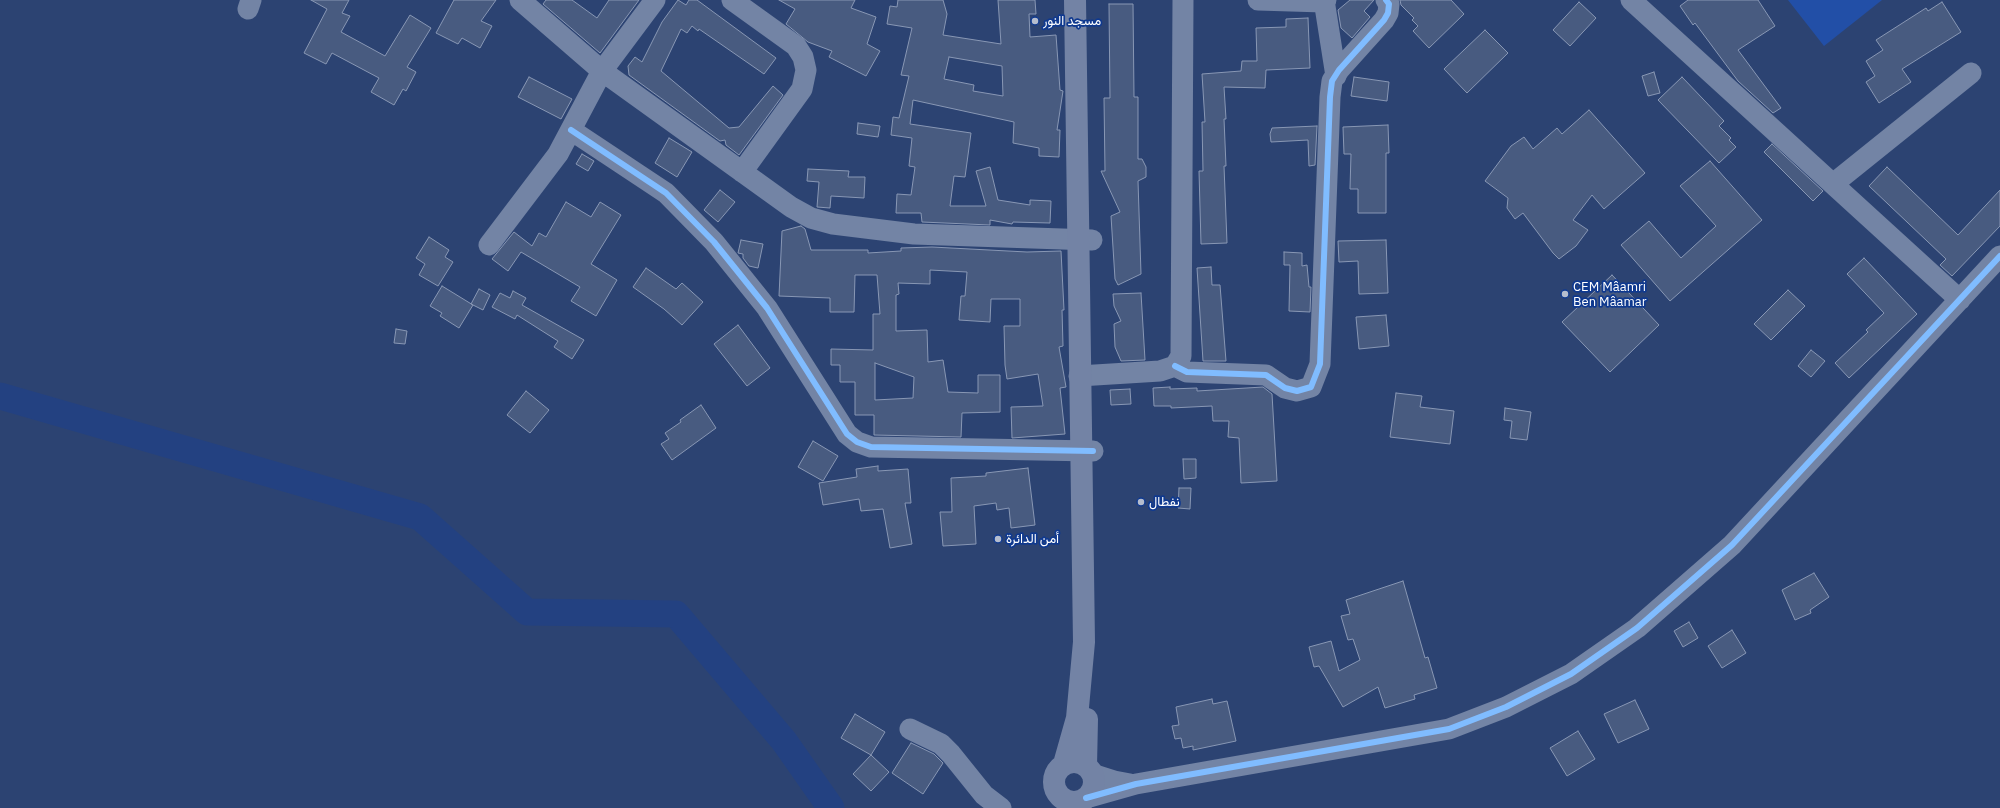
<!DOCTYPE html>
<meta charset="utf-8">
<style>
body{margin:0}
canvas{display:block;background:#2c4372}
</style>
<canvas width="2000" height="808"></canvas>
<script>
const ctx = document.querySelector('canvas').getContext('2d');
ctx.lineJoin = 'round';
function fill(path, color) { ctx.fillStyle = color; ctx.fill(path, 'evenodd'); }
const shape = rows => new Path2D(rows.map(r => 'M' + r).join(''));
function stroke(path, color, width, dash) { ctx.strokeStyle = color; ctx.lineWidth = width; ctx.lineCap = dash ? 'butt' : 'round'; ctx.setLineDash(dash || []); ctx.stroke(path); }
function drawText(font, color, halo, rows, align = 'center') {
  ctx.font = font + ' "IBM Plex Sans",Vazirmatn,sans-serif'; ctx.lineWidth = 3.5; ctx.setLineDash([]); ctx.textBaseline = 'middle'; ctx.strokeStyle = halo; ctx.fillStyle = color; for (const [text, x, y, turn = 0] of rows) {
    ctx.save(); ctx.translate(x, y); ctx.rotate((+turn || 0) * Math.PI / 180); ctx.textAlign = isNaN(turn) ? turn : align; if (halo) ctx.strokeText(text, 0, 0); ctx.fillText(text, 0, 0); ctx.restore();
  }
}
const green = shape([
 [1788,0,1882,0,1824,46]
]);
const river = shape([
 [0,396,420,517,527,612,676,614,784,741,831,808]
]);
const building = shape([
 [311,0,349,0,342,13,350,16,341,32,385,56,410,15,431,28,407,67,416,72,406,91,403,89,394,105,371,92,379,78,332,53,326,64,304,53,327,9,311,0],
 [454,0,496,0,481,21,492,26,480,48,462,38,458,44,436,33,454,0],
 [546,0,572,0,597,18,609,0,639,0,600,53,543,4,546,0],
 [678,0,686,5,689,0,697,0,776,58,764,74,699,29,698,31,692,26,687,33,681,29,661,71,729,128,739,127,773,86,783,95,739,155,726,145,725,140,720,141,629,75,628,66,635,57,642,62,662,22,678,0],
 [779,0,855,0,851,8,876,17,867,44,880,51,866,76,829,57,832,51,808,42,786,24,795,9,779,0],
 [898,0,943,0,947,14,943,35,1001,44,998,0,1035,0,1036,14,1029,14,1030,37,1056,35,1060,90,1063,91,1057,130,1060,130,1059,157,1039,156,1039,148,1013,143,1014,122,913,100,910,124,971,133,965,177,954,176,950,206,986,206,976,171,990,167,998,200,1030,205,1030,200,1051,201,1050,223,1013,222,1012,224,990,220,990,225,922,222,921,213,896,213,897,194,911,195,915,167,909,166,912,138,891,135,893,117,899,118,909,76,901,75,912,28,887,24,890,6,897,7,898,0],
 [949,57,1002,66,1003,96,973,91,974,85,944,79,949,57],
 [1350,0,1374,0,1364,11,1370,17,1352,38,1341,28,1338,10,1350,0],
 [1400,0,1451,0,1464,14,1429,48,1413,31,1418,26,1412,20,1414,18,1401,5,1400,0],
 [1688,0,1758,0,1775,26,1738,50,1781,108,1773,113,1738,81,1695,23,1693,25,1680,6,1688,0],
 [1579,2,1596,18,1570,46,1553,30,1579,2],
 [1942,2,1961,32,1902,69,1911,82,1879,103,1866,82,1875,76,1866,61,1883,50,1876,40,1926,8,1928,11,1942,2],
 [1109,4,1133,4,1134,97,1138,97,1138,159,1142,159,1146,167,1146,177,1138,181,1141,274,1118,285,1115,279,1111,216,1120,212,1101,171,1105,171,1104,98,1110,98,1109,4],
 [1308,18,1310,68,1266,70,1265,88,1224,87,1226,119,1224,119,1226,166,1224,166,1227,243,1201,244,1199,171,1203,171,1202,122,1205,122,1202,74,1241,71,1242,61,1257,61,1256,28,1286,27,1286,19,1308,18],
 [1485,30,1508,53,1467,93,1444,69,1485,30],
 [1654,72,1660,93,1648,96,1642,76,1654,72],
 [529,77,572,99,561,119,518,97,529,77],
 [1354,77,1389,82,1387,101,1351,96,1354,77],
 [1682,77,1724,121,1719,126,1731,138,1729,140,1736,147,1719,163,1658,100,1682,77],
 [1589,110,1645,173,1604,209,1592,195,1573,220,1588,230,1576,246,1559,259,1553,253,1523,213,1515,219,1507,208,1508,198,1485,181,1511,146,1524,137,1533,149,1557,128,1562,134,1589,110],
 [858,123,880,126,878,137,857,134,858,123],
 [1388,125,1389,153,1386,153,1386,213,1358,213,1358,189,1350,189,1351,154,1344,154,1343,127,1388,125],
 [1317,126,1315,165,1309,166,1308,140,1271,142,1270,134,1272,128,1317,126],
 [669,138,692,152,677,177,655,163,669,138],
 [1772,144,1823,191,1813,201,1764,152,1772,144],
 [582,154,594,161,588,171,576,164,582,154],
 [1710,161,1762,220,1670,301,1621,245,1649,221,1681,258,1716,226,1680,186,1710,161],
 [1887,167,1958,235,2000,190,2000,226,1952,276,1940,265,1946,259,1869,186,1887,167],
 [808,169,849,171,848,177,865,177,864,198,831,196,830,208,817,207,819,182,807,181,808,169],
 [720,190,735,202,718,222,704,210,720,190],
 [566,202,591,217,600,202,621,215,591,264,617,280,596,316,571,301,580,287,521,252,508,271,492,259,514,232,532,246,539,233,546,237,566,202],
 [801,226,805,229,811,250,868,250,868,253,901,251,901,248,932,247,1027,252,1061,251,1064,310,1062,310,1063,346,1059,347,1066,387,1060,388,1065,434,1012,438,1011,407,1043,406,1038,374,1007,379,1005,365,1004,326,1020,326,1020,299,991,299,990,322,959,320,961,296,965,296,967,272,930,270,930,284,898,283,899,294,896,295,896,331,927,330,928,362,943,360,948,392,978,393,978,375,1000,375,1000,412,962,413,961,437,874,435,874,415,855,415,855,382,840,382,840,365,831,365,831,349,873,350,873,314,880,314,877,275,855,275,854,312,830,312,830,298,779,296,782,231,801,226],
 [875,363,914,377,913,398,875,400,875,363],
 [429,237,449,250,445,257,453,262,438,286,419,275,425,264,416,258,429,237],
 [741,240,763,244,758,268,749,266,743,258,743,254,738,253,741,240],
 [1386,240,1388,293,1359,294,1358,261,1339,262,1338,241,1386,240],
 [1284,252,1302,253,1302,266,1307,265,1309,287,1311,287,1310,312,1289,311,1290,265,1284,265,1284,252],
 [1864,258,1917,314,1849,378,1835,363,1868,332,1866,330,1884,313,1847,274,1864,258],
 [1211,267,1212,285,1220,285,1226,361,1203,361,1197,268,1211,267],
 [646,268,676,289,682,283,703,302,682,325,664,309,633,287,646,268],
 [1612,275,1659,325,1610,372,1562,322,1612,275],
 [442,286,473,305,459,328,440,316,442,313,430,306,442,286],
 [479,289,490,295,483,310,471,304,479,289],
 [1788,290,1805,306,1771,340,1754,324,1788,290],
 [513,291,526,298,522,305,584,340,572,359,554,347,558,341,517,315,515,319,492,307,500,293,510,298,513,291],
 [1141,293,1145,360,1121,361,1115,347,1114,324,1121,321,1114,306,1113,294,1141,293],
 [1386,315,1389,346,1359,349,1356,317,1386,315],
 [738,325,770,368,747,386,714,344,738,325],
 [396,329,407,331,405,344,394,343,396,329],
 [1811,350,1825,361,1811,377,1798,366,1811,350],
 [1170,387,1170,389,1197,388,1197,391,1263,387,1272,394,1277,481,1241,483,1239,438,1228,437,1229,421,1213,421,1212,406,1171,408,1171,406,1154,406,1153,388,1170,387],
 [1130,389,1131,404,1111,405,1110,390,1130,389],
 [526,391,549,410,530,433,507,415,526,391],
 [1396,393,1422,396,1420,407,1454,411,1450,444,1390,437,1396,393],
 [701,405,716,428,672,460,661,444,669,439,665,433,681,422,680,420,701,405],
 [1505,408,1531,412,1527,440,1510,438,1512,421,1504,420,1505,408],
 [813,441,838,456,823,481,798,467,813,441],
 [1183,459,1196,459,1196,478,1184,479,1183,459],
 [878,466,878,471,908,469,911,503,905,503,912,544,890,548,883,509,861,511,859,499,823,505,819,483,857,477,856,469,878,466],
 [1028,468,1035,525,1011,528,1009,508,997,510,996,503,974,506,976,544,943,546,940,512,952,512,951,478,986,476,986,473,1028,468],
 [1179,488,1191,488,1190,509,1178,508,1179,488],
 [1814,573,1829,597,1810,610,1811,613,1795,620,1782,590,1814,573],
 [1403,581,1425,658,1428,657,1437,688,1414,695,1415,699,1385,708,1378,687,1343,707,1319,666,1314,667,1309,647,1331,641,1339,671,1360,660,1353,639,1348,640,1341,616,1350,614,1346,600,1403,581],
 [1689,622,1698,638,1683,647,1674,631,1689,622],
 [1732,630,1746,653,1722,668,1708,646,1732,630],
 [1212,699,1213,704,1227,701,1236,741,1193,750,1193,746,1183,748,1181,738,1175,739,1172,726,1179,725,1176,707,1212,699],
 [1635,700,1649,729,1618,743,1604,714,1635,700],
 [855,714,885,732,871,755,889,772,871,791,853,774,871,755,841,738,855,714],
 [1578,731,1595,759,1567,776,1550,748,1578,731],
 [911,743,934,754,943,763,923,794,892,773,911,743]
]);
const minor = shape([
 [520,0,602,71,791,207,811,218,833,224,914,234,1092,240],
 [732,0,796,46,803,57,806,70,802,89,742,172],
 [1258,0,1324,2,1326,0],
 [1324,0,1336,76],
 [1631,0,1960,300],
 [248,9,251,0],
 [571,130,666,193,714,242,767,308,847,434,857,442,871,447,1093,451],
 [1833,184,1971,73],
 [489,245,558,154,602,71,655,0],
 [1175,366,1187,372,1266,375,1285,388,1297,391,1311,387,1320,364,1330,97,1332,81,1339,70,1384,20,1388,13,1389,4,1386,0],
 [1079,376,1160,371,1175,366,1181,356,1183,0],
 [910,729,941,744,951,754,984,795,1001,808],
 [1092,774,1114,781,1130,784],
 [1086,798,1136,784,1449,729,1506,707,1571,674,1637,628,1732,545,2000,256]
]);
const major = shape([
 '1054 782a20 20 0 1 1 40 0a20 20 0 1 1-40 0Z',
 [1064,764,1077,718,1084,642,1075,0],
 [1086,766,1087,719]
]);
const cycleway = shape([
 [571,130,666,193,714,242,767,308,847,434,857,442,871,447,1093,451],
 [1175,366,1187,372,1266,375,1285,388,1297,391,1311,387,1320,364,1330,97,1332,81,1339,70,1384,20,1388,13,1389,4,1386,0],
 [1086,798,1136,784,1449,729,1506,707,1571,674,1637,628,1732,545,2000,256]
]);
const markers = [
 [1035,21,4,"#b5bdce"],
 [1565,294,4,"#b5bdce"],
 [1141,502,4,"#b5bdce"],
 [998,539,4,"#b5bdce"]
];
const poiNames = [
 ["مسجد النور",1043,21],
 ["CEM Mâamri",1573,287],
 ["Ben Mâamar",1573,302],
 ["نفطال",1149,502],
 ["أمن الدائرة",1006,539]
];
fill(green, '#224fa7');
stroke(river, '#234181', 27);
fill(building, '#485b80');
stroke(building, '#8897b4', 1);
stroke(minor, '#7384a5', 21);
stroke(major, '#7383a5', 22);
stroke(cycleway, '#80bcff', 6);
for (const [x, y, r, color] of markers) { const dot = new Path2D(); dot.arc(x, y, r, 0, 2 * Math.PI); ctx.fillStyle = color; ctx.fill(dot); stroke(dot, '#0f398f', 1.5); }
drawText('13px', '#fff', '#0f398f', poiNames, 'left');
</script>
